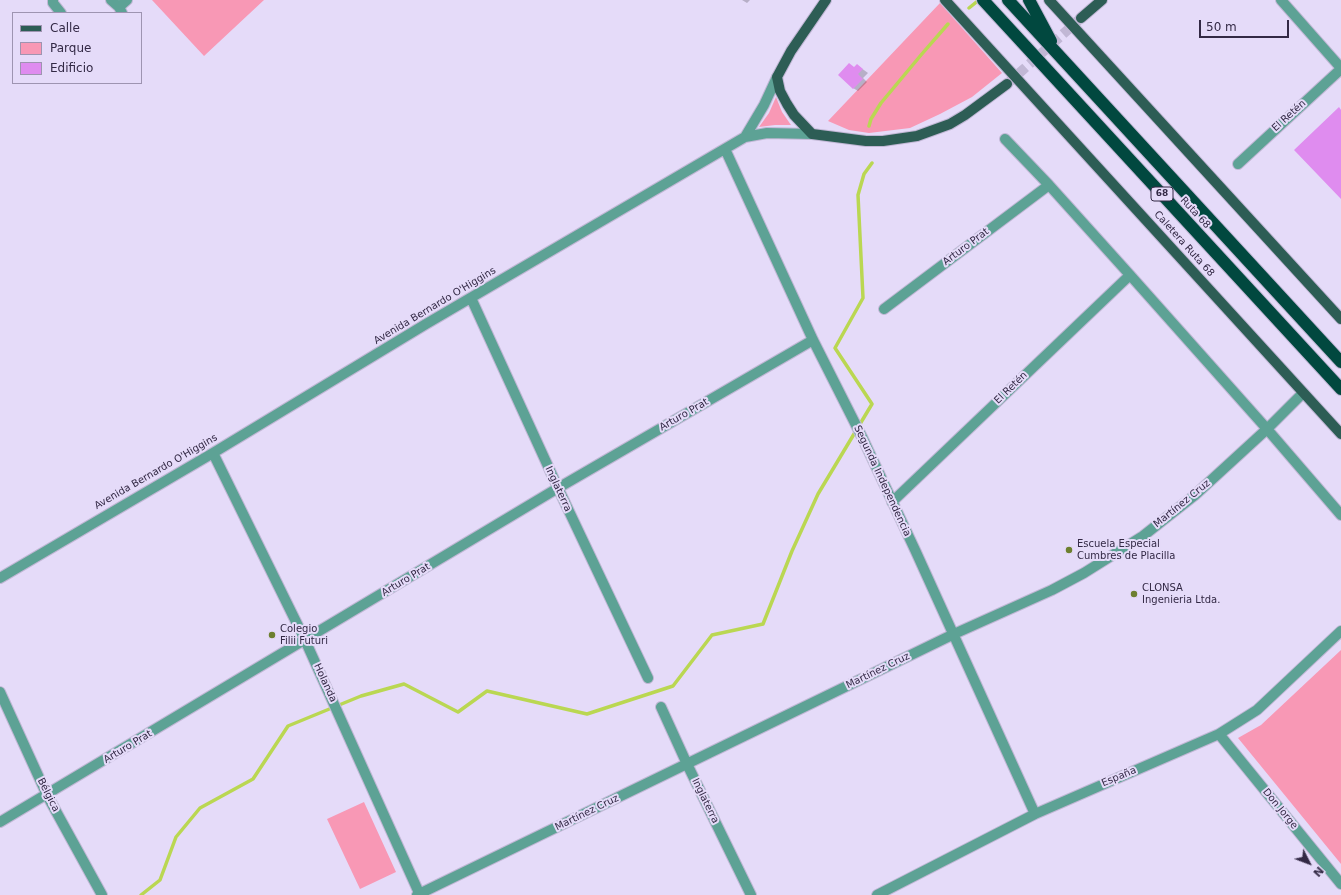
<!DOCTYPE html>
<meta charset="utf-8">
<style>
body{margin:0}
#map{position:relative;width:1341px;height:895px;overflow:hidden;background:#e5dbf9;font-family:"DejaVu Sans",sans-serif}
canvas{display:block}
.legend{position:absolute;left:12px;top:12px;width:130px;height:72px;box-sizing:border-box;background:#e5dbf9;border:1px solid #9e94b1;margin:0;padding:5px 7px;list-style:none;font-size:12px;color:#332945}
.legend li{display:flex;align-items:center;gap:8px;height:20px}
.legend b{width:20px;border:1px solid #9e94b1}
.north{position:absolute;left:1289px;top:843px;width:40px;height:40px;-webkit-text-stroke:3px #e5dbf9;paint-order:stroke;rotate:132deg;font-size:11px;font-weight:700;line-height:16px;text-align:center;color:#332945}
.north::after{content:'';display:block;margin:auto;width:14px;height:18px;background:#332945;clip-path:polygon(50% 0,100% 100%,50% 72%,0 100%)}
.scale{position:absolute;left:1199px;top:20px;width:90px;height:18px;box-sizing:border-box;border:2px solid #332945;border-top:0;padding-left:5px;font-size:12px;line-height:14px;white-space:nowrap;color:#332945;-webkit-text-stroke:3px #e5dbf9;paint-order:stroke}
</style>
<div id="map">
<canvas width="1341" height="895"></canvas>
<ul class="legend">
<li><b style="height:5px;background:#2d5d55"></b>Calle</li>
<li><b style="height:11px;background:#f898b5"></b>Parque</li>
<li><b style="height:11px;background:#df8cef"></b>Edificio</li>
</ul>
<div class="north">N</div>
<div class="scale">50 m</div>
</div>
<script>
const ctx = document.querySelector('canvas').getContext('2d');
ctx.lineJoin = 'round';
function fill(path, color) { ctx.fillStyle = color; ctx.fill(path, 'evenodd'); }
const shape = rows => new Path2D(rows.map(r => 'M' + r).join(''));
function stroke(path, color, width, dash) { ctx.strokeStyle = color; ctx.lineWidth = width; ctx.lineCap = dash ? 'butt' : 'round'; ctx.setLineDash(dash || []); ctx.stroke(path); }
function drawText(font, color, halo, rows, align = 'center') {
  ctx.font = font + ' "DejaVu Sans",sans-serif'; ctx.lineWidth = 4; ctx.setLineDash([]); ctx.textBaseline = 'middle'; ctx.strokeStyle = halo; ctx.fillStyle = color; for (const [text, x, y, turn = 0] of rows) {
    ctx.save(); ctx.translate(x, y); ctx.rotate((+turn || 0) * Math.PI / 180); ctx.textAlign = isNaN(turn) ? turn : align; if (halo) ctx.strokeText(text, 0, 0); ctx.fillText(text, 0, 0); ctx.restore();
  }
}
const green = shape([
 [152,0,264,0,204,56],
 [940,3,1002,73,972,97,940,114,910,128,869,133,849,130,828,121],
 [776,97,782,112,791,125,775,125,759,127,769,113],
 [1341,650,1341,864,1238,738,1261,725],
 [364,802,396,872,360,889,327,819]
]);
const shadow = shape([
 [742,0,750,0,747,3],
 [857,65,868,73,863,78,867,82,858,91,853,88,855,68]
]);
const stream = shape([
 [969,8,979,0],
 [869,126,871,119,881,103,921,55,948,24],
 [141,895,160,880,176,837,200,808,253,779,288,726,361,696,404,684,458,712,487,691,587,714,673,686,712,635,763,624,792,551,818,494,872,404,835,348,863,298,858,195,864,174,872,163]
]);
const building = shape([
 [849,63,854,67,857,64,863,69,858,74,863,79,853,89,838,75],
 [1339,107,1341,110,1341,199,1294,150]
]);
const majorTunnel = shape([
 [1007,84,1081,18]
]);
const minor = shape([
 [53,0,53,3,61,13],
 [111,0,119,7,122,13],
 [1281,0,1341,68],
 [119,7,127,0],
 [745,137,767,133,812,134],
 [1005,139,1049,185,1130,275,1267,429,1341,515],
 [725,149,813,340,863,439,916,552,1035,814],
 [1238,164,1341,69],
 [471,298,558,488,648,678],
 [884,309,1049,185],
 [213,453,305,640,420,895],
 [892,502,1130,275],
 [0,578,213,453,426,324,745,137,764,105,777,77],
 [0,692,47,795,102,895],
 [661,707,687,764,751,895],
 [1219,734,1341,884],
 [0,822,558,488,813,340],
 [417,895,954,634,1052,590,1084,573,1143,536,1195,495,1267,429,1303,393],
 [877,895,1035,814,1219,734,1257,710,1341,631]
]);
const major = shape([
 [826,0,791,51,777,77,780,91,787,104,794,115,812,134,866,141,883,141,917,136,950,124,965,115,1007,84],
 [945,0,1341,434],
 [1049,0,1341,319],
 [1081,18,1102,0]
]);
const highway = shape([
 [983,0,1341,389],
 [1008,0,1341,362],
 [1029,0,1051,41]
]);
const markers = [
 [1069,550,4,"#6d7f2f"],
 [1134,594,4,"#6d7f2f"],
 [272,635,4,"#6d7f2f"]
];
const shields = [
 [1162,194,22]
];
const shieldNames = [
 ["68",1162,194]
];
const streetNames = [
 ["El Retén",1289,116,-42],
 ["Ruta 68",1195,213,47],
 ["Caletera Ruta 68",1184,244,48],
 ["Arturo Prat",966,247,-37],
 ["Avenida Bernardo O'Higgins",435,306,-31],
 ["El Retén",1011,388,-44],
 ["Arturo Prat",684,415,-30],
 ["Avenida Bernardo O'Higgins",156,472,-30],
 ["Segunda Independencia",882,481,65],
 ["Inglaterra",558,489,65],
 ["Martínez Cruz",1182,504,-39],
 ["Arturo Prat",406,580,-31],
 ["Martínez Cruz",878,671,-26],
 ["Holanda",325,683,65],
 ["Arturo Prat",128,747,-31],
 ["España",1119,777,-23],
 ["Bélgica",48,795,63],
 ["Inglaterra",705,801,64],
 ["Don Jorge",1280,809,51],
 ["Martínez Cruz",587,813,-26]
];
const poiNames = [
 ["Escuela Especial",1077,544],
 ["Cumbres de Placilla",1077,556],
 ["CLONSA",1142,588],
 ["Ingenieria Ltda.",1142,600],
 ["Colegio",280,629],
 ["Filii Futuri",280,641]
];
fill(green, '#f898b5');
fill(shadow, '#0003');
stroke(stream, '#bad752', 3.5);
fill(building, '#df8cef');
stroke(majorTunnel, '#c1b7d5', 10, [10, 5]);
stroke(minor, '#c1b7d5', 12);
stroke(major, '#c1b7d5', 12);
stroke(highway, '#c1b7d5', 14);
stroke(minor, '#5da295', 10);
stroke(major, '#2d5d55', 10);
stroke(highway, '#01483f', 12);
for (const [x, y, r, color] of markers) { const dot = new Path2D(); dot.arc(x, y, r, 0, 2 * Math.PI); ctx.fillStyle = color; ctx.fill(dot); stroke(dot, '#e5dbf9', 1.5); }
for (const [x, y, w] of shields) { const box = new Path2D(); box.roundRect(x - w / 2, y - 7, w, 14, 3); ctx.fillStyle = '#e5dbf9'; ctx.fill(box); stroke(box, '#332945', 1); }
drawText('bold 9px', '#332945', null, shieldNames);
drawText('10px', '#332945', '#e5dbf9', streetNames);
drawText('10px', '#332945', '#e5dbf9', poiNames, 'left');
</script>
